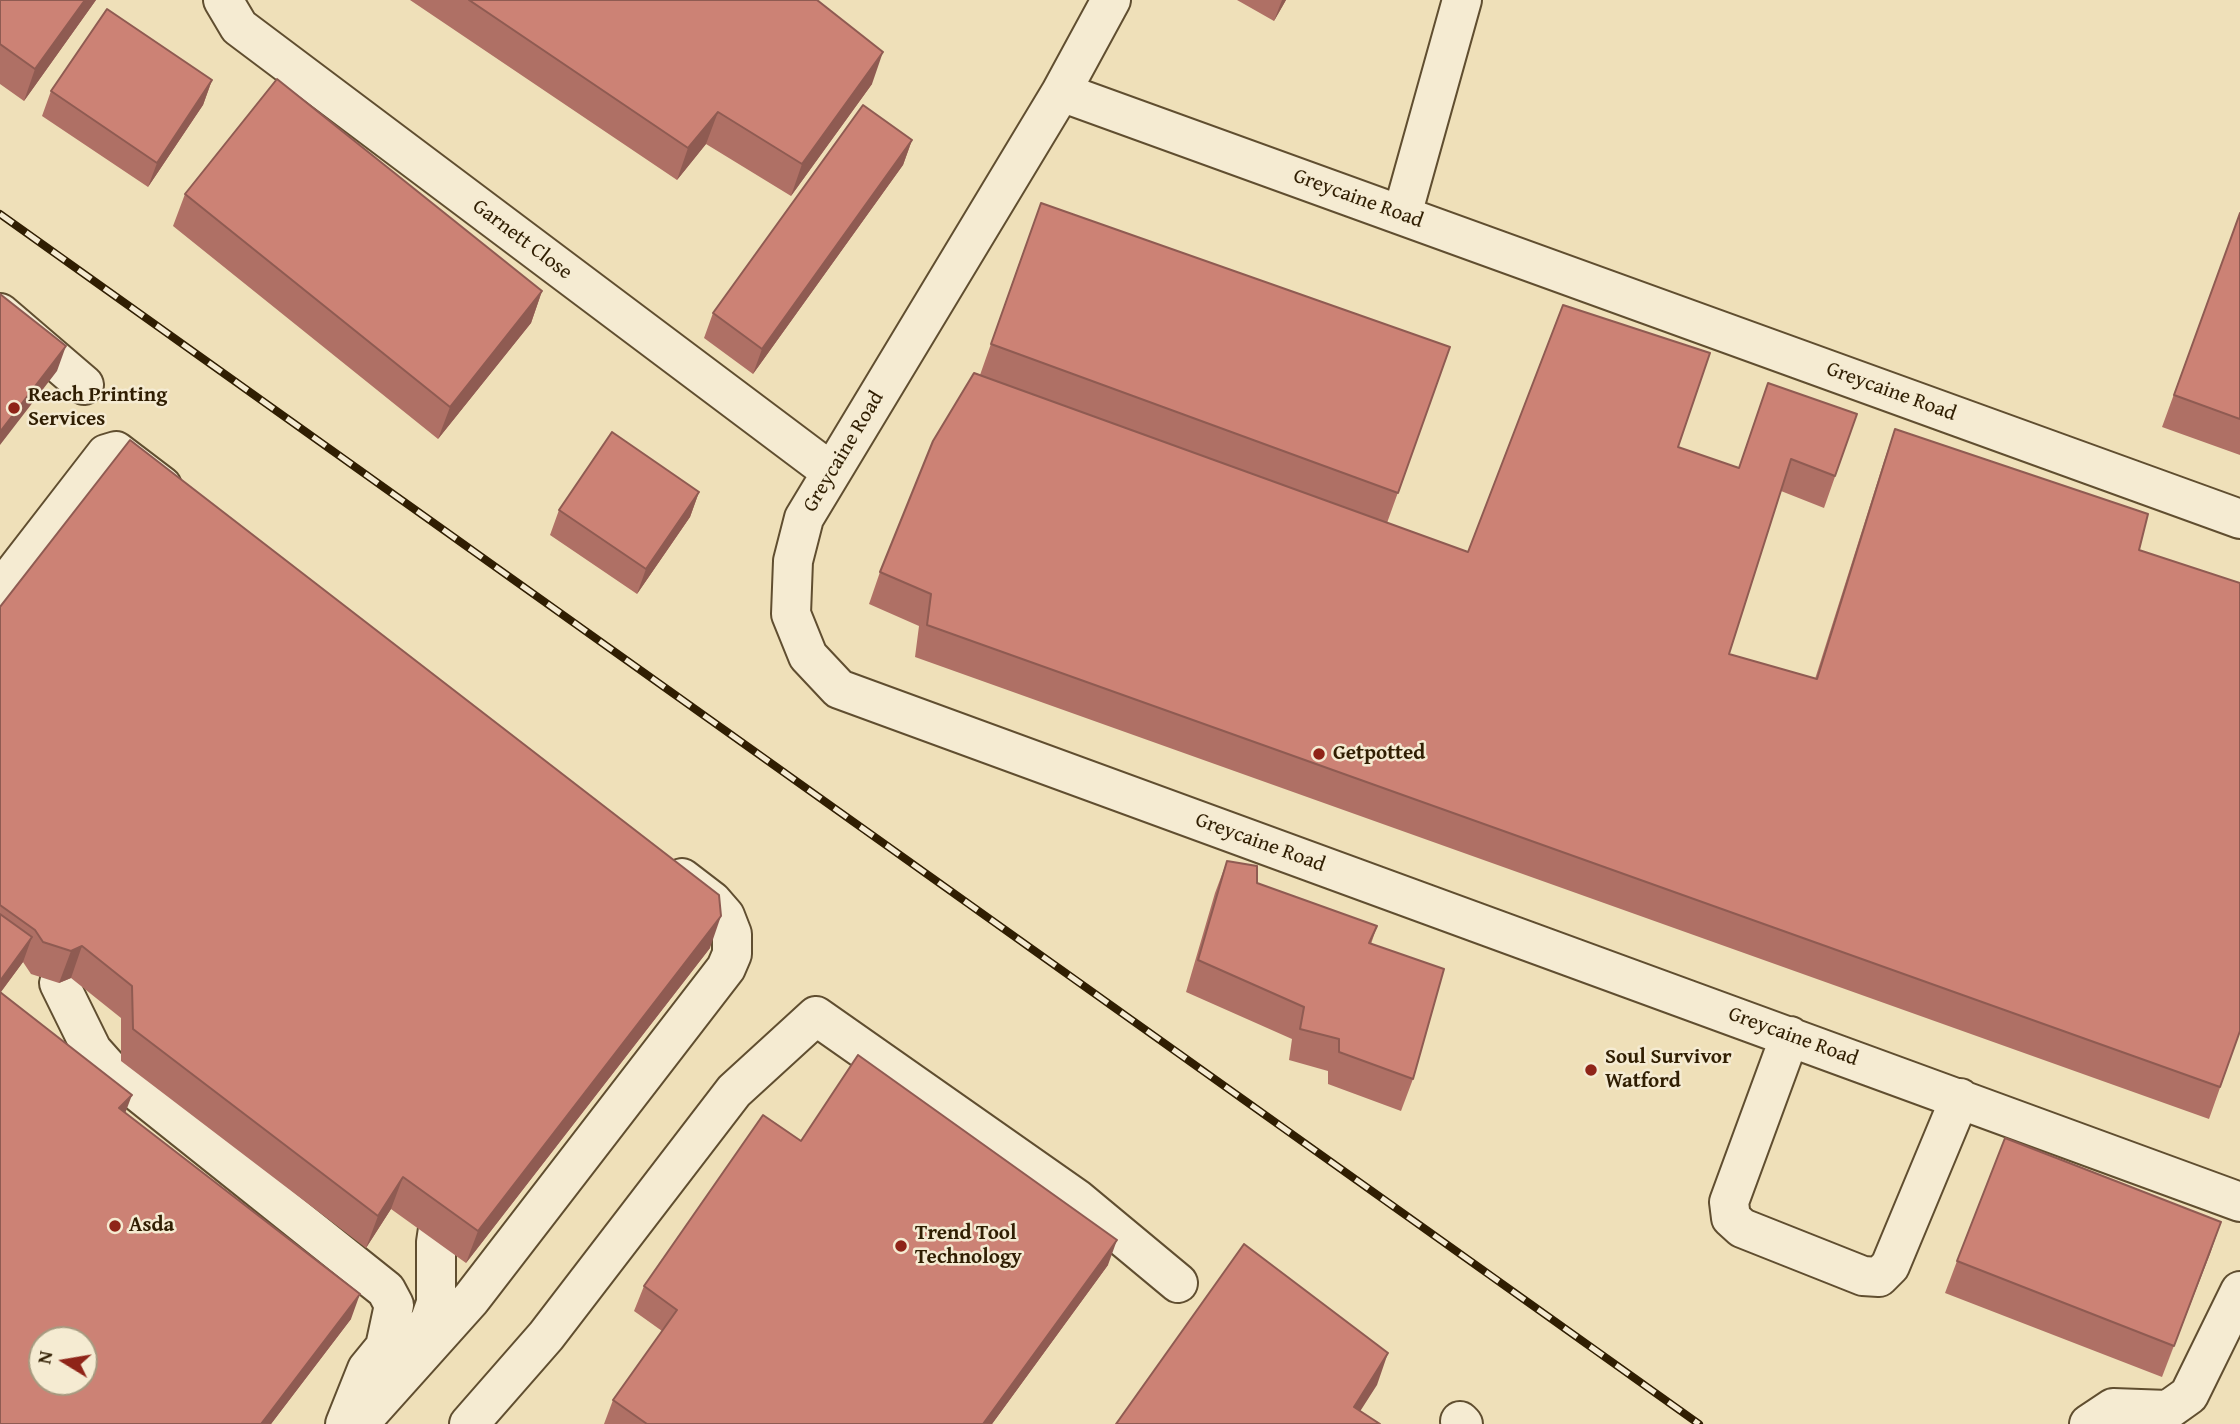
<!DOCTYPE html>
<style>
body{margin:0}
#map{position:relative;width:2240px;height:1424px;overflow:hidden;background:#efe0b9;font-family:"Gentium Book Plus",serif}
canvas{display:block}
.north{position:absolute;left:28px;top:1326px;width:70px;height:70px;box-sizing:border-box;background:#f5ebd2;border:2px solid #a6997f;border-radius:50%;rotate:281deg;font-size:19px;font-weight:700;line-height:28px;text-align:center;color:#301e02}
.north::after{content:'';display:block;margin:auto;width:24px;height:32px;background:#8f2418;clip-path:polygon(50% 0,100% 100%,50% 72%,0 100%)}
</style>
<div id="map">
<canvas width="2240" height="1424"></canvas>
<div class="north">N</div>
</div>
<script>
const ctx = document.querySelector('canvas').getContext('2d');
ctx.lineJoin = 'round';
const shape = rows => new Path2D(rows.map(r => 'M' + r).join(''));
function stroke(path, color, width, dash) { ctx.strokeStyle = color; ctx.lineWidth = width; ctx.lineCap = dash ? 'butt' : 'round'; ctx.setLineDash(dash || []); ctx.stroke(path); }
function fill(path, color) { ctx.fillStyle = color; ctx.fill(path, 'evenodd'); }
function drawText(font, color, halo, rows, align = 'center') {
  ctx.font = font + ' "Gentium Book Plus",serif'; ctx.lineWidth = 5; ctx.setLineDash([]); ctx.textBaseline = 'middle'; ctx.strokeStyle = halo; ctx.fillStyle = color; for (const [text, x, y, turn = 0] of rows) {
    ctx.save(); ctx.translate(x, y); ctx.rotate((+turn || 0) * Math.PI / 180); ctx.textAlign = isNaN(turn) ? turn : align; if (halo) ctx.strokeText(text, 0, 0); ctx.fillText(text, 0, 0); ctx.restore();
  }
}
const minor = shape([
 [223,0,239,27,830,471],
 [1061,92,1111,0],
 [1402,215,1462,0],
 [0,313,84,385],
 [2240,519,1061,92,804,518,793,561,791,614,808,656,839,689,2240,1202],
 [0,591,106,454,116,451,162,486],
 [91,941,59,983,92,1050,108,1068,386,1290,394,1305,385,1347,367,1369,345,1424],
 [1790,1036,1729,1202,1731,1218,1742,1228,1863,1276,1879,1277,1890,1266,1960,1098],
 [414,1344,430,1320,436,1303,436,1242,442,1202],
 [1460,1421,1463,1424],
 [359,1424,471,1299,726,968,732,954,732,934,725,916,712,901,682,878],
 [469,1424,546,1336,734,1091,816,1016,1077,1199,1178,1283],
 [2089,1424,2113,1408,2168,1410,2189,1395,2240,1291]
]);
const rail = shape([
 [0,214,1699,1424]
]);
const wall = shape([
 [0,0,96,0,24,101,0,84],
 [410,0,817,0,872,84,791,196,706,144,677,180],
 [1237,0,1286,0,1274,21],
 [212,80,203,105,148,187,42,116,51,91],
 [912,140,903,165,753,374,704,338,713,313],
 [185,194,542,291,531,323,438,439,173,226],
 [2240,213,2240,455,2162,427],
 [1025,247,1450,347,1387,523,1468,552,1678,447,1738,468,1857,414,1824,508,1781,491,1729,654,1815,679,1884,461,1895,429,2139,550,2240,1031,2209,1119,915,657,919,626,869,604,880,572,980,375],
 [699,492,690,517,637,594,550,535,559,510],
 [0,607,710,948,466,1263,391,1209,366,1248,121,1061,121,1018,71,978,59,983,31,974,23,962,1,992,125,1113,351,1319,271,1424,0,1424],
 [1227,861,1257,883,1377,926,1371,944,1413,1079,1401,1111,1328,1084,1328,1071,1289,1060,1292,1039,1186,992,1215,893],
 [801,1141,1108,1265,992,1424,604,1424,613,1400,662,1331,634,1311,644,1286],
 [2221,1222,2162,1377,1945,1293,1957,1261]
]);
const shadedWall = shape([
 [85,0,96,0,24,101,35,69],
 [1282,0,1286,0,1274,21],
 [883,52,872,84,791,196,802,164],
 [212,80,203,105,148,187,157,163],
 [718,112,706,144,677,180,688,148],
 [912,140,903,165,753,374,762,349],
 [542,291,531,323,438,439,450,407],
 [66,346,57,371,0,445,0,432],
 [699,492,690,517,637,594,646,569],
 [721,916,710,948,466,1263,478,1231],
 [32,937,23,962,0,993,0,981],
 [82,946,71,978,59,983,71,951],
 [132,1095,123,1119,119,1108],
 [403,1177,391,1209,366,1248,378,1216],
 [2221,1222,2210,1254,2162,1377,2174,1346],
 [1117,1240,1108,1265,992,1424,983,1424],
 [360,1294,351,1319,271,1424,261,1424],
 [1388,1353,1377,1385,1352,1424,1354,1407]
]);
const building = shape([
 [0,0,85,0,35,69,0,44,0,0],
 [469,0,817,0,883,52,802,164,718,112,688,148,469,0],
 [107,9,212,80,157,163,51,91,107,9],
 [277,79,542,291,450,407,185,194,277,79],
 [863,105,912,140,762,349,713,313,863,105],
 [1041,203,1450,347,1398,493,991,344,1041,203],
 [2240,213,2240,419,2174,395,2240,213],
 [0,294,66,346,0,432,0,294],
 [1563,305,1710,353,1678,447,1739,468,1768,383,1857,414,1835,476,1791,459,1729,654,1817,679,1895,429,2148,514,2139,550,2240,583,2240,1031,2220,1087,927,625,931,594,880,572,933,441,974,373,1468,552,1563,305],
 [612,432,699,492,646,569,559,510,612,432],
 [130,440,719,895,721,916,478,1231,403,1177,378,1216,133,1029,132,986,82,946,71,951,43,942,35,930,0,905,0,607,130,440],
 [1227,861,1257,866,1257,883,1377,926,1369,943,1444,969,1413,1079,1339,1052,1339,1039,1300,1029,1304,1007,1198,960,1227,861],
 [0,914,32,937,0,981,0,914],
 [0,992,132,1095,119,1108,360,1294,261,1424,0,1424,0,992],
 [42,1340,84,1340,84,1382,42,1382,42,1340],
 [858,1055,1117,1240,983,1424,647,1424,613,1400,677,1310,644,1286,763,1115,801,1141,858,1055],
 [2005,1138,2221,1222,2174,1346,1957,1261,2005,1138],
 [1244,1244,1388,1353,1354,1407,1380,1424,1116,1424,1244,1244]
]);
const markers = [
 [14,408,7,"#8f2418"],
 [1319,754,7,"#8f2418"],
 [1591,1070,7,"#8f2418"],
 [115,1226,7,"#8f2418"],
 [901,1246,7,"#8f2418"]
];
const streetNames = [
 ["Greycaine Road",1358,199,20],
 ["Garnett Close",522,240,37],
 ["Greycaine Road",1891,392,20],
 ["Greycaine Road",844,452,-59],
 ["Greycaine Road",1260,843,20],
 ["Greycaine Road",1793,1037,20]
];
const poiNames = [
 ["Reach Printing",28,396],
 ["Services",28,420],
 ["Getpotted",1333,754],
 ["Soul Survivor",1605,1058],
 ["Watford",1605,1082],
 ["Asda",129,1226],
 ["Trend Tool",915,1234],
 ["Technology",915,1258]
];
stroke(minor, '#604e30', 42);
stroke(minor, '#f5ebd2', 38);
stroke(rail, '#301e02', 8);
stroke(rail, '#f5ebd2', 5, [16]);
fill(wall, '#af7065');
fill(shadedWall, '#8f5b52');
fill(building, '#cc8275');
stroke(building, '#8f5b52', 2);
for (const [x, y, r, color] of markers) { const dot = new Path2D(); dot.arc(x, y, r, 0, 2 * Math.PI); ctx.fillStyle = color; ctx.fill(dot); stroke(dot, '#f5ebd2', 2.5); }
drawText('21px', '#301e02', '#f5ebd2', streetNames);
drawText('bold 21px', '#301e02', '#f5ebd2', poiNames, 'left');
</script>
